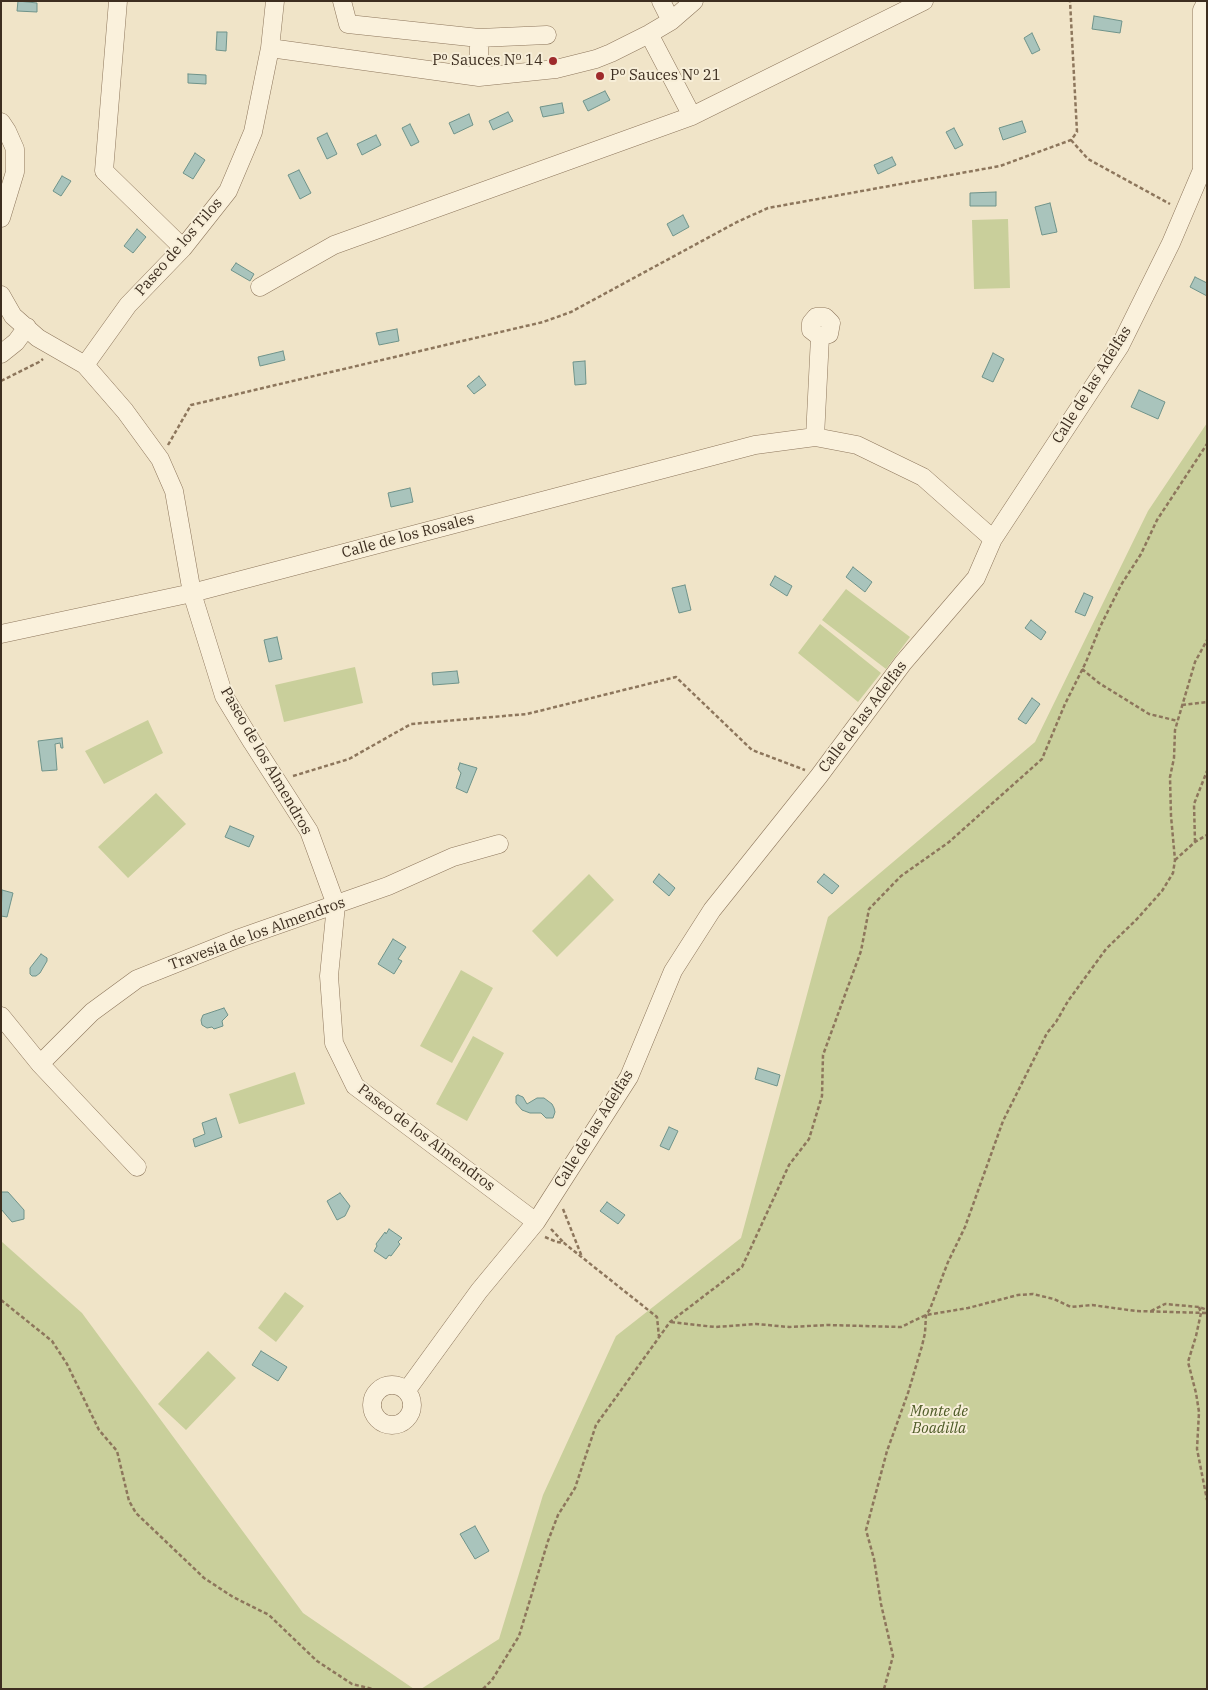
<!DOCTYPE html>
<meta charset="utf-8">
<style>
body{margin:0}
#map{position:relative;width:1208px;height:1690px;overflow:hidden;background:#f0e4c8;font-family:"IBM Plex Serif",serif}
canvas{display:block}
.frame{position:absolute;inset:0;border:2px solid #3d2e20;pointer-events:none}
</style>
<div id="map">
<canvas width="1208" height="1690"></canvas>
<div class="frame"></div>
</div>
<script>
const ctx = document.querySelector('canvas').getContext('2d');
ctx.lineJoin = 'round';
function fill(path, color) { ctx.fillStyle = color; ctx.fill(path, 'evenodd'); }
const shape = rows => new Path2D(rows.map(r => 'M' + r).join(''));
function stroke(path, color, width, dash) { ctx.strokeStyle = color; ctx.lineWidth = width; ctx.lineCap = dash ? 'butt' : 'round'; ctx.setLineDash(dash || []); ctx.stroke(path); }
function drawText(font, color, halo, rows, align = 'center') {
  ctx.font = font + ' "IBM Plex Serif",serif'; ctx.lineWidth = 4; ctx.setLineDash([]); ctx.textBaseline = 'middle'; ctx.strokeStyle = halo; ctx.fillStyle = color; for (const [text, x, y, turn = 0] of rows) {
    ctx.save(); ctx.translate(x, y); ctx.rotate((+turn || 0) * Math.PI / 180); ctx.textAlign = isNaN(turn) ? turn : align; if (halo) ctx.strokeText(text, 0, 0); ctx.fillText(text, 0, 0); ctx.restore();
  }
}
const green = shape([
 [1008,219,1010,288,974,289,972,220],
 [1207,423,1207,1689,421,1689,499,1639,543,1495,616,1336,741,1238,828,917,1035,742,1148,511],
 [846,589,910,637,886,669,822,620],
 [820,624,881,673,858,702,798,653],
 [355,667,363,703,284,722,275,685],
 [148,720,163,753,104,784,85,751],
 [156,793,186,824,128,878,98,847],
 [589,874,614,900,557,957,532,931],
 [461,970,493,988,452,1063,420,1046],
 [473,1036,504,1053,467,1121,436,1104],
 [295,1072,305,1104,239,1124,229,1094],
 [1,1241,82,1313,303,1613,414,1689,1,1689],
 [285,1292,304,1306,276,1342,258,1328],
 [208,1351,236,1378,186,1430,158,1404]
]);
const water = shape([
 [18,1,37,3,37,12,17,11,18,1],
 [1094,16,1122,21,1120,33,1092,29,1094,16],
 [217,32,227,32,226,51,216,50,217,32],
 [1032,33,1040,50,1032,54,1024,38,1032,33],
 [188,74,206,75,206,84,188,83,188,74],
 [605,91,610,100,588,111,583,101,605,91],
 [562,103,564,113,543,117,540,107,562,103],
 [508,112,513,121,493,130,489,121,508,112],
 [469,114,473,125,454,134,449,123,469,114],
 [1022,121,1026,132,1003,140,999,128,1022,121],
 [410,124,419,142,411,146,402,128,410,124],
 [954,128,963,145,955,149,946,132,954,128],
 [327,133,337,154,327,159,317,138,327,133],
 [376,135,381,145,362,155,357,144,376,135],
 [195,153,205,160,193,179,183,173,195,153],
 [892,157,896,165,878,174,874,165,892,157],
 [299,170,311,193,300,199,288,175,299,170],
 [62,176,71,181,61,196,53,191,62,176],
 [996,192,996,206,970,206,970,193,996,192],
 [1050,203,1057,232,1042,235,1035,207,1050,203],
 [683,215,689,227,673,236,667,224,683,215],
 [137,229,146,237,133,253,124,246,137,229],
 [236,263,254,274,250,281,231,270,236,263],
 [1195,277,1207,283,1207,296,1190,287,1195,277],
 [397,329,399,341,379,345,376,333,397,329],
 [283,351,285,360,260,366,258,357,283,351],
 [993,353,1004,359,993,382,982,377,993,353],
 [585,361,586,384,575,385,573,362,585,361],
 [479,376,486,385,474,394,467,386,479,376],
 [1139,390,1165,402,1158,419,1131,407,1139,390],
 [410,488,413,502,391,507,388,493,410,488],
 [853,567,872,582,865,592,846,577,853,567],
 [775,576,792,586,787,596,770,585,775,576],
 [685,585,691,610,679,613,672,588,685,585],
 [1084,593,1093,597,1085,616,1075,612,1084,593],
 [1031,620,1046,632,1041,640,1025,628,1031,620],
 [277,637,282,659,269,662,264,640,277,637],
 [457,671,459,683,433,685,432,673,457,671],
 [1032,698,1040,704,1026,724,1018,719,1032,698],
 [62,738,63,748,61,748,60,743,55,744,57,770,42,771,38,741,62,738],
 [460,763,477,768,467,793,456,788,461,773,458,769,460,763],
 [230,826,254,836,249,847,225,837,230,826],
 [659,874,675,888,669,896,653,882,659,874],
 [824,874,839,886,832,894,817,882,824,874],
 [2,890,13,893,7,917,1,916,2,890],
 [393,939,406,947,398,959,402,961,394,974,378,964,393,939],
 [41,954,47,958,47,961,40,973,36,976,32,976,30,974,30,968,41,954],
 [224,1008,228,1015,222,1021,223,1026,214,1029,212,1027,207,1028,202,1025,201,1020,203,1015,224,1008],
 [758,1068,780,1075,777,1086,755,1079,758,1068],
 [518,1095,523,1097,527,1104,537,1098,544,1098,552,1104,554,1108,555,1112,553,1118,546,1118,541,1113,530,1113,522,1110,516,1103,516,1096,518,1095],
 [216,1118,222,1137,195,1147,193,1139,205,1134,202,1123,216,1118],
 [669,1127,678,1131,669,1150,660,1146,669,1127],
 [1,1192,8,1192,24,1210,24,1219,12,1222,1,1209,1,1192],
 [340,1193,350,1206,345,1216,337,1220,327,1201,340,1193],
 [607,1202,625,1215,618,1224,600,1211,607,1202],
 [389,1229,402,1238,398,1242,400,1244,391,1256,389,1255,386,1259,374,1251,377,1246,376,1244,385,1232,386,1234,389,1229],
 [261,1351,287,1367,278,1381,252,1365,261,1351],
 [475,1526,489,1551,475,1559,460,1534,475,1526]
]);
const path = shape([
 [1071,140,1088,159,1170,204],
 [1,381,39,362,43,359],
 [168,445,191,405,543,322,571,312,737,222,768,208,1000,166,1071,140,1077,132,1070,1],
 [1082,669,1099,683,1149,714,1178,721],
 [1182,705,1207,702],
 [293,776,349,759,411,724,527,714,676,677,752,750,805,770],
 [1195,842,1194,804,1207,771],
 [1175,860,1195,842,1207,835],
 [563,1209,582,1257],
 [551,1229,564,1243],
 [545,1237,557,1242,564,1243,657,1317,659,1337],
 [1,1300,52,1341,67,1364,99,1430,117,1451,129,1501,136,1513,204,1578,233,1597,269,1615,317,1661,352,1684,373,1689],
 [1199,1307,1201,1313,1196,1336,1188,1362,1196,1393,1199,1412,1197,1449,1207,1500],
 [1151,1311,1165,1304,1199,1307,1207,1310],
 [671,1322,715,1327,756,1324,789,1327,828,1325,901,1327,926,1315,968,1308,1018,1295,1033,1294,1054,1299,1071,1307,1092,1305,1136,1311,1207,1313],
 [483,1689,492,1680,519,1636,548,1541,558,1515,575,1488,596,1425,670,1322,742,1267,789,1165,809,1139,822,1096,823,1055,861,951,869,909,901,876,949,842,1042,759,1065,704,1086,662,1100,627,1121,585,1141,554,1157,520,1207,444],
 [884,1689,893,1656,881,1604,874,1559,866,1530,887,1451,908,1393,922,1346,925,1333,926,1315,930,1309,948,1262,965,1227,1003,1121,1047,1033,1056,1022,1068,1001,1106,949,1137,919,1162,891,1173,873,1175,860,1171,816,1170,777,1174,758,1175,730,1195,662,1207,640]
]);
const minor = shape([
 [118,1,104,171,183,248],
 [342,1,348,24,479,38,547,35],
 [661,1,671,21],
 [649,34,692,116],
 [270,48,479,77,556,69,596,59,611,53,649,34,671,21,694,1],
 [479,77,479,38],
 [1,122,7,131,15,149,15,172,1,218],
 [260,287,334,245,692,116,924,1],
 [1,295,13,316,38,338,85,365,125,411,160,459,174,491,192,593,224,696,252,742,309,831,336,905,329,976,334,1043,355,1086,536,1222],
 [816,317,825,317,831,323,829,334,820,337,811,330,811,323,816,317],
 [1,354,16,342,27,327],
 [85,365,128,305,183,248,228,191,253,132,270,48,275,1],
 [815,437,820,337],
 [1,634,192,593,755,445,815,437,857,445,923,477,993,539],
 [1,1016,40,1064,137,1167],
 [40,1064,92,1012,137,979,237,939,388,886,453,857,499,844],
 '372 1405a20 20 0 1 1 40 0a20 20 0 1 1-40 0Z',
 [407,1390,479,1291,536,1222,629,1077,673,971,712,910,819,776,903,663,976,578,993,539,1120,346,1171,243,1202,170,1202,10,1207,1]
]);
const markers = [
 [553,61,5,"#9e2a2b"],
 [600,76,5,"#9e2a2b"]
];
const poiNames = [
 ["Pº Sauces Nº 14",543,61],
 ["Pº Sauces Nº 21",610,76,"left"]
];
const streetNames = [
 ["Paseo de los Tilos",179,247,-49],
 ["Calle de las Adelfas",1092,385,-58],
 ["Calle de los Rosales",408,536,-15],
 ["Calle de las Adelfas",863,717,-53],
 ["Paseo de los Almendros",266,761,60],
 ["Travesía de los Almendros",257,934,-20],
 ["Calle de las Adelfas",594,1129,-58],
 ["Paseo de los Almendros",426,1138,37]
];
const parkNames = [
 ["Monte de",939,1412],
 ["Boadilla",939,1429]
];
fill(green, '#c9cf9b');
fill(water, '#a9c4bc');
stroke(water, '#6f938a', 1);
stroke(minor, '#8d765c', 19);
stroke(path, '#8d765c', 2.5, [4, 2.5]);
stroke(minor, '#faf1dc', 18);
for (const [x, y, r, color] of markers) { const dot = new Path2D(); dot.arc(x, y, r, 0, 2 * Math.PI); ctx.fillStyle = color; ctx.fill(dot); stroke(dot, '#f7eed8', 2); }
drawText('15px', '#3d2e20', '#f7eed8', poiNames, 'right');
drawText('15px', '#3d2e20', '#f7eed8', streetNames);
drawText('italic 15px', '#4d5a26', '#f7eed8', parkNames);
</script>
